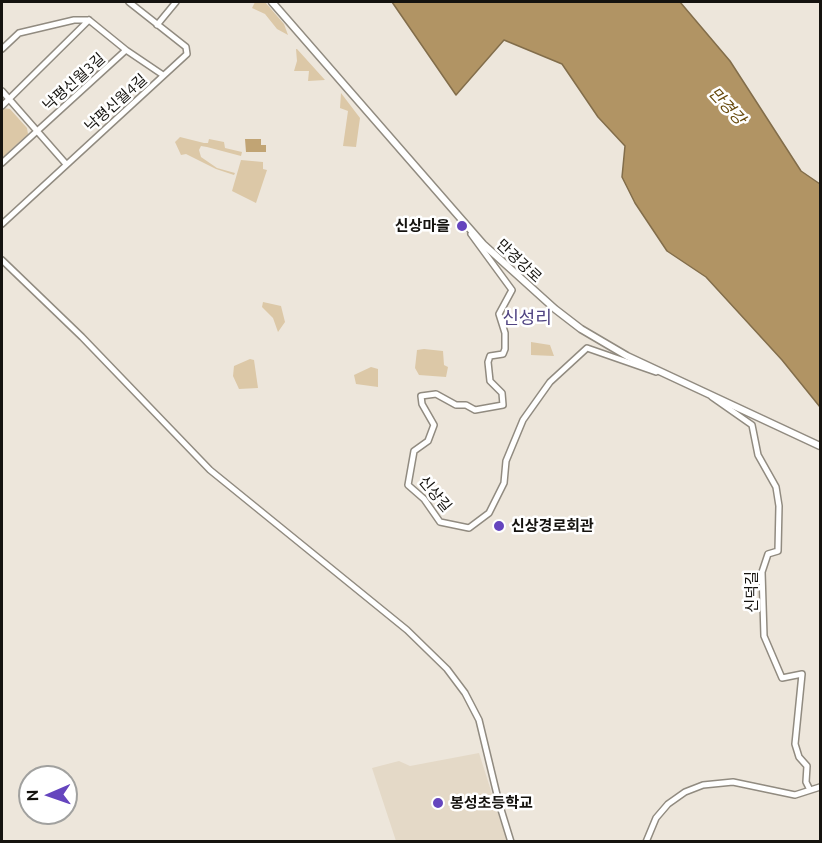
<!DOCTYPE html>
<meta charset="utf-8">
<style>
body{margin:0}
#map{position:relative;width:822px;height:843px;overflow:hidden;background:#ede6db;font-family:Ubuntu,sans-serif}
canvas{display:block}
.frame{position:absolute;inset:0;border:3px solid #15130f;pointer-events:none}
.north{position:absolute;left:18px;top:765px;width:60px;height:60px;box-sizing:border-box;background:#fff;border:2px solid #a1a19f;border-radius:50%;rotate:268deg;font-size:16px;font-weight:700;line-height:24px;text-align:center;color:#15130f}
.north::after{content:'';display:block;margin:auto;width:21px;height:27px;background:#6545be;clip-path:polygon(50% 0,100% 100%,50% 72%,0 100%)}
</style>
<div id="map">
<canvas width="822" height="843"></canvas>
<div class="frame"></div>
<div class="north">N</div>
</div>
<script>
const ctx = document.querySelector('canvas').getContext('2d');
ctx.lineJoin = 'round';
function fill(path, color) { ctx.fillStyle = color; ctx.fill(path, 'evenodd'); }
const shape = rows => new Path2D(rows.map(r => 'M' + r).join(''));
function stroke(path, color, width, dash) { ctx.strokeStyle = color; ctx.lineWidth = width; ctx.lineCap = dash ? 'butt' : 'round'; ctx.setLineDash(dash || []); ctx.stroke(path); }
function drawText(font, color, halo, rows, align = 'center') {
  ctx.font = font + ' Ubuntu,"Noto Sans KR",sans-serif'; ctx.lineWidth = 5; ctx.setLineDash([]); ctx.textBaseline = 'middle'; ctx.strokeStyle = halo; ctx.fillStyle = color; for (const [text, x, y, turn = 0] of rows) {
    ctx.save(); ctx.translate(x, y); ctx.rotate((+turn || 0) * Math.PI / 180); ctx.textAlign = isNaN(turn) ? turn : align; if (halo) ctx.strokeText(text, 0, 0); ctx.fillText(text, 0, 0); ctx.restore();
  }
}
const built = shape([
 [479,753,507,841,396,841,372,768,399,761,410,766]
]);
const green = shape([
 [255,2,265,2,284,24,288,35,277,29,265,14,252,8],
 [296,49,297,49,325,80,308,81,309,71,294,71,297,61],
 [341,93,360,118,356,147,343,146,348,111,340,108],
 [3,108,10,109,27,128,28,134,2,158],
 [180,137,204,143,208,143,209,139,224,142,225,148,242,152,241,156,207,147,201,146,199,150,201,157,217,168,235,173,234,175,216,169,186,154,181,155,175,142],
 [241,160,263,162,263,169,267,170,256,203,232,191],
 [263,302,281,306,285,322,278,332,273,318,262,307],
 [531,342,550,345,554,356,531,355],
 [424,349,443,351,444,365,448,367,446,377,419,375,415,368,417,350],
 [250,359,254,360,258,388,239,389,233,376,234,366],
 [371,367,378,369,378,387,356,384,354,375]
]);
const forest = shape([
 [245,139,261,139,261,145,266,145,266,152,246,152]
]);
const water = shape([
 [392,2,680,2,730,61,801,171,820,184,820,407,782,360,706,277,667,251,635,203,622,177,625,146,598,117,562,64,504,40,456,95,392,2]
]);
const minor = shape([
 [157,25,176,2],
 [2,49,19,33,74,20,89,20],
 [126,50,163,75],
 [2,91,66,164],
 [2,106,89,20],
 [2,163,126,50,89,20],
 [2,224,187,54,186,47,129,2],
 [471,234,512,290,499,314,505,333,505,349,503,354,490,356,488,362,490,381,502,393,503,405,475,410,466,405,456,405,436,394,421,396,422,404,434,425,428,441,414,451,408,485,424,499,440,522,469,528,489,513,504,483,506,461,523,420,550,382,587,348,656,372],
 [2,260,82,337,210,470,407,630,447,669,465,693,479,720,499,803,511,842],
 [712,397,752,425,758,455,776,487,779,506,778,551,768,554,762,572,764,636,782,678,802,674,795,744,799,757,807,766,806,782,810,790],
 [646,842,656,818,668,804,685,792,703,785,733,782,795,795,820,787]
]);
const tertiary = shape([
 [272,2,483,244,555,309,581,329,627,356,820,446]
]);
const markers = [
 [462,226,6,"#6545be"],
 [499,526,6,"#6545be"],
 [438,803,6,"#6545be"]
];
const streetNames = [
 ["낙평신월3길",74,82,-42],
 ["낙평신월4길",116,103,-42],
 ["만경강로",519,261,43],
 ["신상길",435,494,50],
 ["신덕길",752,592,-90]
];
const poiNames = [
 ["신상마을",450,226,"right"],
 ["신상경로회관",511,526],
 ["봉성초등학교",450,803]
];
const waterNames = [
 ["만경강",727,106,47]
];
const quarterNames = [
 ["신성리",527,318]
];
fill(built, '#e4d9c7');
fill(green, '#dcc8a7');
fill(forest, '#c1a474');
fill(water, '#b19464');
stroke(water, '#826d4a', 1.5);
stroke(minor, '#918b80', 8);
stroke(tertiary, '#918b80', 9);
stroke(minor, '#fff', 5);
stroke(tertiary, '#fff', 6);
for (const [x, y, r, color] of markers) { const dot = new Path2D(); dot.arc(x, y, r, 0, 2 * Math.PI); ctx.fillStyle = color; ctx.fill(dot); stroke(dot, '#fff', 2); }
drawText('15px', '#15130f', '#fff', streetNames);
drawText('bold 15px', '#15130f', '#fff', poiNames, 'left');
drawText('italic 16px', '#67490c', '#fff', waterNames);
drawText('18px', '#504482', '#fff', quarterNames);
</script>
